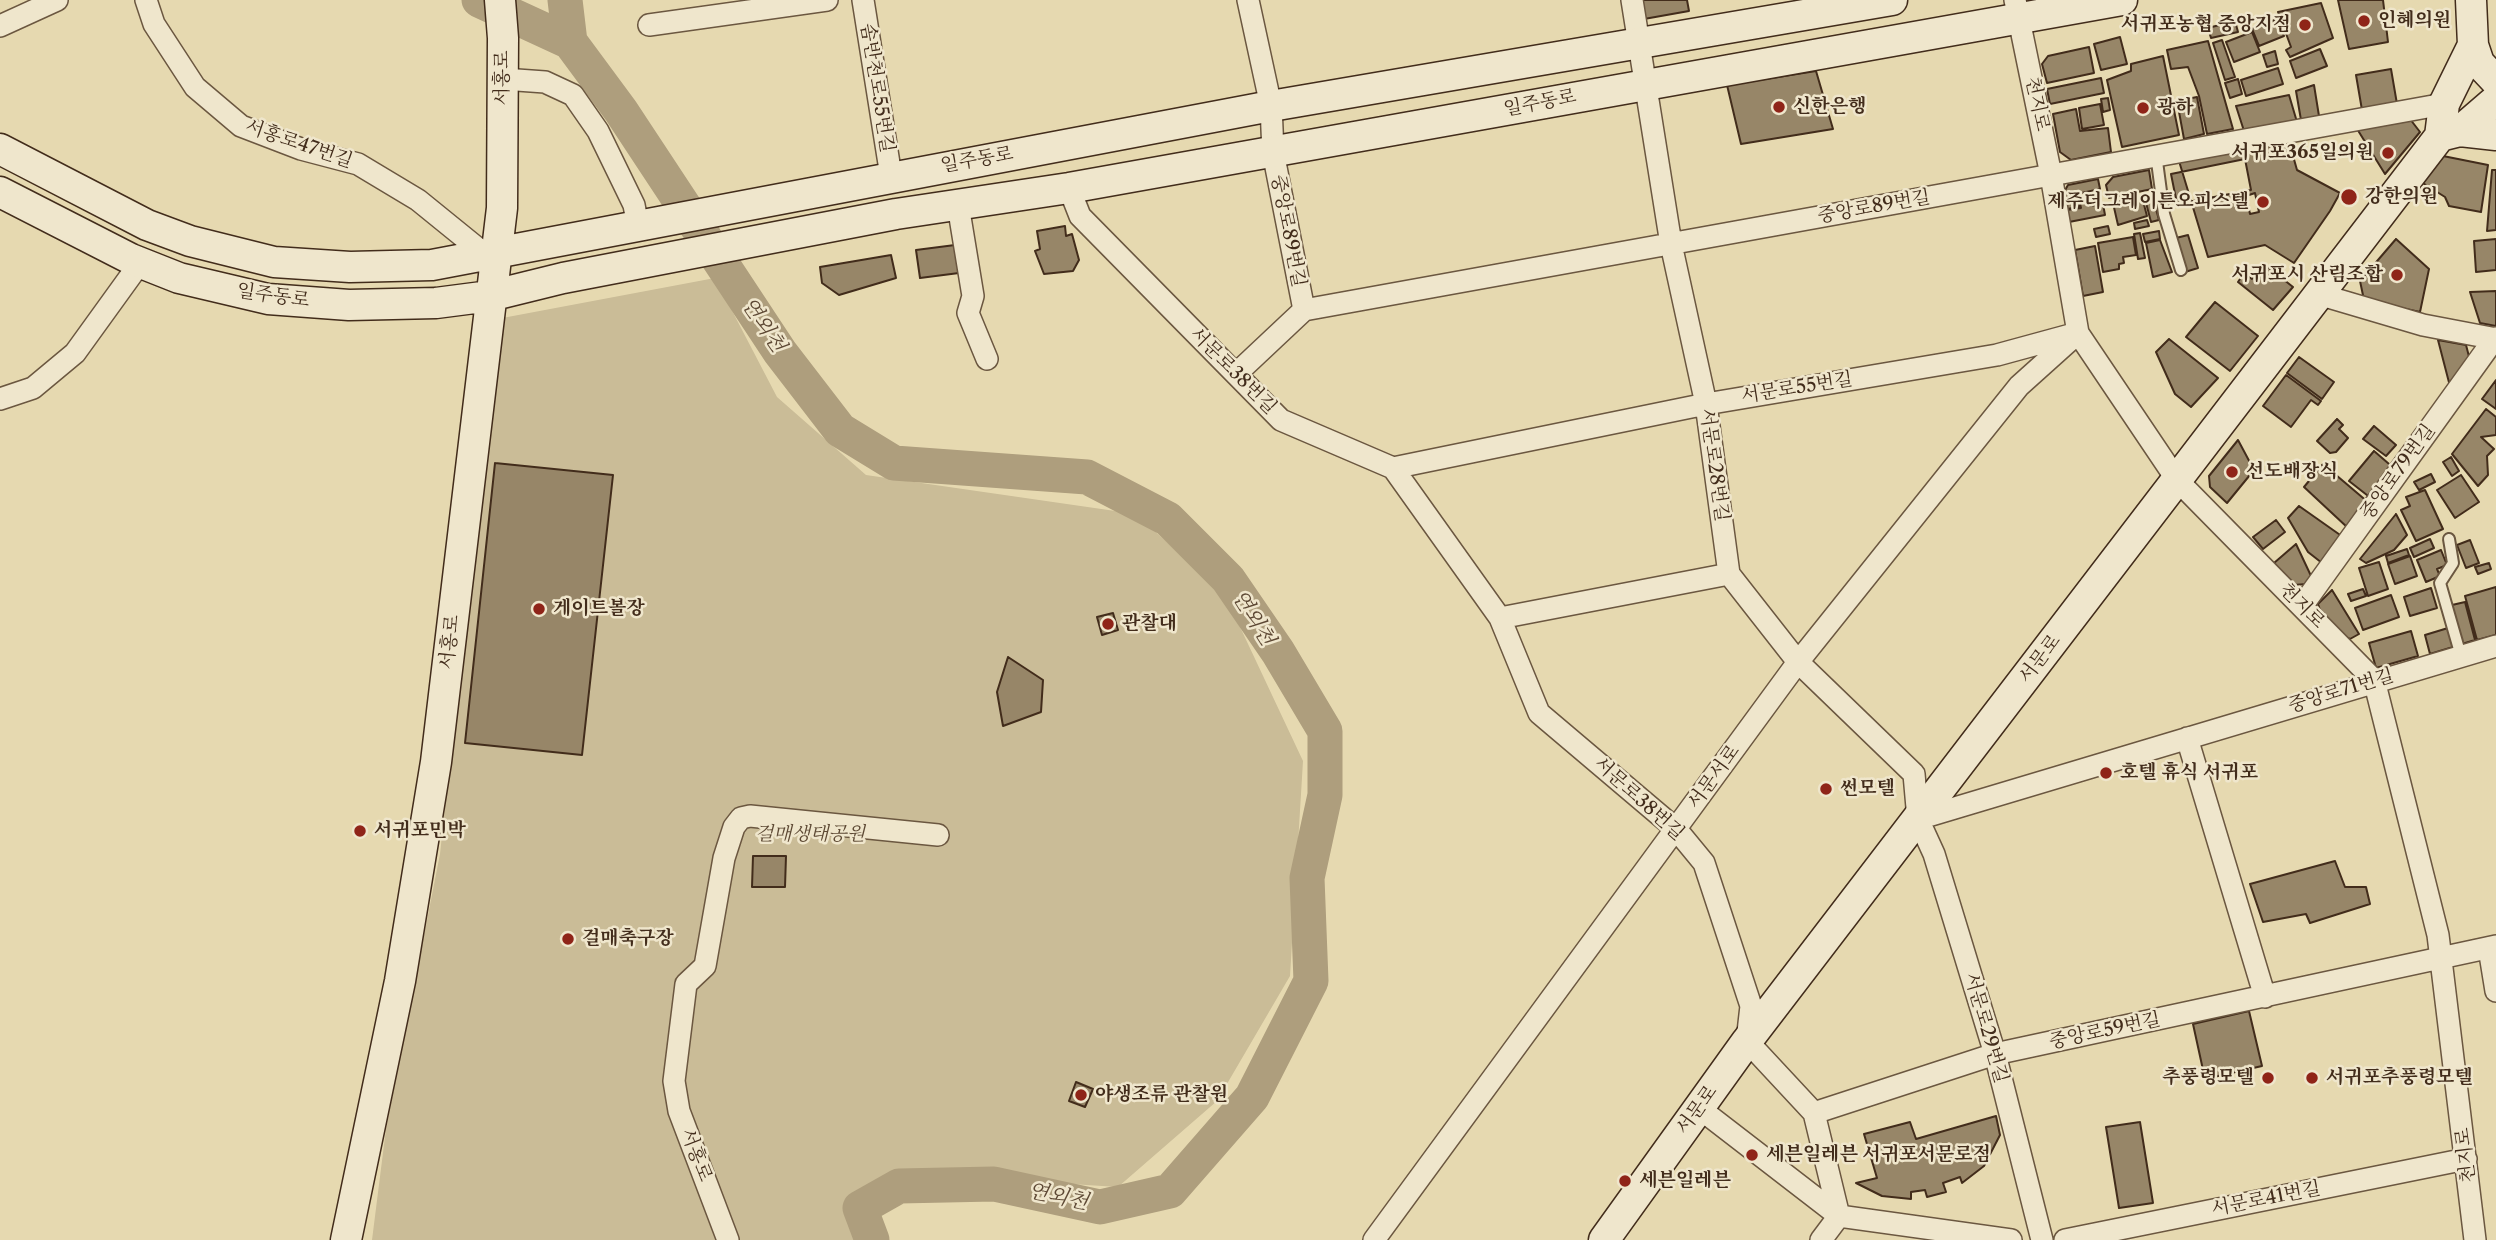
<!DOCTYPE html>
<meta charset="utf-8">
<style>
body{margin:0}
canvas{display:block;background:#e6d9b0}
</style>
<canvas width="2496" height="1240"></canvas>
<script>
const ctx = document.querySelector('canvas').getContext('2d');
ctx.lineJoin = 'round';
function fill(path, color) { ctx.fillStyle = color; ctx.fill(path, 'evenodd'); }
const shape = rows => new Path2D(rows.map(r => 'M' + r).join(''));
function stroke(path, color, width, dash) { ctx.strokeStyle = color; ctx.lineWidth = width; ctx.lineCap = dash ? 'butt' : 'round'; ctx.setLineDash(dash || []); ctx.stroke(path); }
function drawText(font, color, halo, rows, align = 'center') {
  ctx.font = font + ' "Libre Caslon Text","Noto Serif KR",serif'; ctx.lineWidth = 5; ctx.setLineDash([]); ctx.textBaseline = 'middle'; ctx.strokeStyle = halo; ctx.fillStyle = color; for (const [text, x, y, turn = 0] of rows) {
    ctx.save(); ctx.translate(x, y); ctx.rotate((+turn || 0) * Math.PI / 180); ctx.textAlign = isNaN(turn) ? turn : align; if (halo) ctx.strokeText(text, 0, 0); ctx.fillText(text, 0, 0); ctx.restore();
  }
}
const green = shape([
 [715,278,777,397,866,475,1136,514,1225,595,1303,761,1290,976,1217,1101,1118,1187,945,1176,851,1201,857,1240,372,1240,386,1129,440,854,497,319]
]);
const river = shape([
 [479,0,570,42],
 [565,0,570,42,621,111,780,352,840,430,894,463,1087,477,1168,519,1228,579,1278,652,1325,731,1325,795,1307,878,1311,981,1252,1097,1170,1191,1100,1207,994,1184,899,1186,860,1208,872,1240]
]);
const building = shape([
 [1640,0,1687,0,1689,11,1644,19,1640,0],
 [2338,0,2383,0,2388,42,2349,49,2338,0],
 [2321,3,2333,38,2290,57,2286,50,2291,47,2278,12,2321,3],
 [2277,19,2284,36,2259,46,2252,29,2277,19],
 [2235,21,2238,32,2211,38,2208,28,2235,21],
 [2252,32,2260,52,2234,62,2226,42,2252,32],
 [2120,37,2127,64,2101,70,2094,44,2120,37],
 [2222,40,2235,77,2225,80,2213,43,2222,40],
 [2208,41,2233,129,2207,134,2199,96,2188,67,2171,69,2167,50,2208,41],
 [2089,47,2094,73,2047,83,2042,64,2048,56,2089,47],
 [2320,49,2327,66,2296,78,2290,61,2320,49],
 [2275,51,2278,64,2267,67,2263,55,2275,51],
 [2163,56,2179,135,2122,147,2107,80,2131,71,2131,64,2163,56],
 [2278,68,2283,84,2246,96,2241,80,2278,68],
 [2391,69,2397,104,2362,110,2356,75,2391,69],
 [1816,71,1833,129,1741,144,1727,85,1816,71],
 [2101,78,2104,93,2050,104,2047,89,2101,78],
 [2238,79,2242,94,2230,98,2225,83,2238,79],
 [2314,85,2319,116,2301,120,2296,91,2314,85],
 [2289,95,2297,122,2244,131,2236,106,2289,95],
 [2197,97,2204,134,2184,139,2177,101,2197,97],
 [2108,98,2110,110,2103,112,2101,99,2108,98],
 [2100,104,2104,125,2082,129,2079,108,2100,104],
 [2076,109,2080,131,2108,128,2111,152,2071,160,2060,152,2053,114,2076,109],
 [2410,119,2420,132,2385,174,2354,124,2410,119],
 [2288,138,2297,170,2340,193,2330,211,2294,263,2265,245,2208,257,2179,161,2288,138],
 [2438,155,2488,165,2481,212,2449,206,2445,197,2418,180,2438,155],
 [2245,159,2251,190,2177,204,2171,174,2245,159],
 [2149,170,2152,189,2109,198,2106,185,2113,177,2149,170],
 [2492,170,2496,170,2496,230,2487,231,2492,170],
 [2098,179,2100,189,2077,194,2079,207,2067,209,2064,192,2068,185,2098,179],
 [2255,193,2259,212,2250,214,2246,196,2255,193],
 [2142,197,2147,216,2118,225,2113,203,2142,197],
 [2088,198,2090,206,2103,204,2105,215,2069,222,2067,210,2081,208,2079,199,2088,198],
 [2153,198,2159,220,2151,222,2145,199,2153,198],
 [2147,220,2149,226,2135,229,2134,223,2147,220],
 [1065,226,1066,236,1072,234,1079,260,1073,271,1044,274,1035,251,1040,249,1037,231,1065,226],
 [2108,226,2110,234,2096,237,2094,229,2108,226],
 [2159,231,2160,239,2145,242,2143,234,2159,231],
 [2140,233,2145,258,2138,259,2134,234,2140,233],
 [2188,235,2198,268,2185,272,2176,238,2188,235],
 [2133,237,2136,255,2123,257,2124,263,2119,264,2119,269,2103,272,2098,243,2133,237],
 [2396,239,2429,269,2420,312,2364,300,2360,281,2396,239],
 [2496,239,2496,270,2476,272,2474,241,2496,239],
 [2160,240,2172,272,2153,277,2146,243,2160,240],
 [955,245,959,273,920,278,916,250,955,245],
 [2095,246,2103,292,2083,296,2075,250,2095,246],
 [891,255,896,278,839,295,822,283,820,267,891,255],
 [2264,264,2293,287,2273,310,2238,282,2244,273,2252,279,2264,264],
 [2496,291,2496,326,2480,323,2470,292,2496,291],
 [2215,302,2258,336,2230,371,2186,337,2215,302],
 [2169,339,2218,378,2191,407,2175,394,2156,352,2169,339],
 [2438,340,2466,345,2472,368,2452,394,2438,340],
 [2299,357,2334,382,2322,399,2287,373,2299,357],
 [2286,375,2321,401,2318,405,2311,400,2291,427,2263,406,2286,375],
 [2496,380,2496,409,2482,399,2496,380],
 [2486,409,2496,417,2496,435,2481,437,2494,449,2487,456,2488,475,2478,486,2452,454,2486,409],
 [2337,419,2343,425,2339,429,2348,438,2336,452,2330,453,2317,441,2337,419],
 [2374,426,2396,445,2386,456,2363,439,2374,426],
 [2238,440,2254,470,2227,503,2210,487,2209,476,2238,440],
 [2374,451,2396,470,2372,499,2349,481,2374,451],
 [2451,457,2459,471,2452,476,2443,462,2451,457],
 [495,463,613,475,582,755,465,743,495,463],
 [2323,464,2369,503,2348,528,2304,487,2323,464],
 [2431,474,2435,482,2419,490,2414,482,2431,474],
 [2461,475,2479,502,2455,518,2437,490,2461,475],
 [2425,490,2443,529,2416,541,2401,510,2410,506,2406,497,2425,490],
 [2299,506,2343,537,2322,563,2308,552,2288,518,2299,506],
 [2396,514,2407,535,2394,550,2366,563,2360,559,2396,514],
 [2276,520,2285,532,2263,549,2253,537,2276,520],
 [2430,539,2434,548,2414,557,2410,548,2430,539],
 [2470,540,2479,563,2466,568,2457,545,2470,540],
 [2296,544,2312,578,2307,584,2293,585,2274,563,2296,544],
 [2407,549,2409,555,2388,563,2386,556,2407,549],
 [2441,550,2447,565,2437,569,2440,576,2426,582,2417,560,2441,550],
 [2410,556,2417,576,2395,584,2388,564,2410,556],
 [2379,562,2388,589,2368,596,2359,568,2379,562],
 [2489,563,2491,569,2478,574,2475,567,2489,563],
 [2496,587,2496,635,2477,640,2465,596,2496,587],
 [2431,588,2437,608,2410,616,2404,597,2431,588],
 [2363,589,2366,596,2351,601,2348,594,2363,589],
 [2332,590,2359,634,2350,639,2337,633,2321,613,2318,604,2332,590],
 [2391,595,2399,617,2363,630,2355,608,2391,595],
 [2465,602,2475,640,2462,644,2452,605,2465,602],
 [1113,613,1118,630,1102,635,1097,617,1113,613],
 [2448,628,2453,647,2430,654,2425,635,2448,628],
 [2411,631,2418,656,2376,668,2369,643,2411,631],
 [1008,657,1043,680,1041,712,1003,726,997,692,1008,657],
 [753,856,786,856,785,887,752,887,753,856],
 [2335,861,2345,887,2366,887,2370,904,2310,923,2306,914,2263,922,2250,884,2335,861],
 [2249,1011,2262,1066,2205,1079,2193,1024,2249,1011],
 [1076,1082,1093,1089,1085,1107,1069,1101,1076,1082],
 [1996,1116,2000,1135,1984,1166,1962,1183,1960,1177,1943,1183,1946,1192,1927,1197,1925,1190,1911,1192,1911,1199,1882,1196,1856,1183,1877,1178,1864,1134,1910,1122,1916,1139,1996,1116],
 [2140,1122,2153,1203,2119,1208,2106,1127,2140,1122]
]);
const lane = shape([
 [2156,154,2164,214,2181,270],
 [2449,539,2453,563,2440,583,2461,656]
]);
const street = shape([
 [146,0,154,24,195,87,241,126,301,149,358,164,418,200,487,256],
 [863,0,891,176],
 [1248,0,1271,106,1273,152,1304,310,2444,104],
 [1632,0,1671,244,1706,404,1729,574,1798,662,1914,774,1918,819,1934,854,1995,1054,2042,1240],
 [2015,0,2051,175,2078,333,2177,480,2374,680,2438,935,2475,1240],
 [649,25,827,0],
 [0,26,57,0],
 [503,79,545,82,573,95,598,131,634,205,638,226],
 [1069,188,1080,216,1281,420,1393,468,1500,618,1539,713,1676,829,1704,863,1751,1006,1747,1041,1814,1113,1839,1216],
 [958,205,973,296,968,313,987,359],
 [2318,294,2423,325,2496,339],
 [1237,373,1304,310],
 [0,399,33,388,75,353,140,263],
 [1393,468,1706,404,1997,355,2074,334],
 [2302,606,2495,338],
 [1500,618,1729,574],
 [2187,738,2265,997],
 [1918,819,2496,646],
 [2489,948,2496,991],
 [1699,1108,1839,1216,2011,1240],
 [1814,1113,1995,1054,2496,946],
 [728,1240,679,1111,674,1081,686,984,705,966,724,858,734,827,741,818,750,816,938,835],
 [1374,1240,1798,662,2019,386,2078,333],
 [1821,1240,1839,1216],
 [2065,1240,2466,1159]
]);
const secondary = shape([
 [2471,0,2473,45,2479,63,2496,81],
 [2460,131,2496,135],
 [2440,136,2444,104,2473,45],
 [0,149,147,225,190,241,274,262,350,267,432,265,1271,106,1892,0],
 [0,192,131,259,179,278,268,299,349,305,436,303,490,296,563,278,896,214,1069,188,2122,0],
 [346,1240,400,981,436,762,502,208,503,38,500,0],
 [1604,1240,1747,1041,2440,136,2460,131,2496,100]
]);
const markers = [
 [2364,21,7,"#8f2418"],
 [2305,25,7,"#8f2418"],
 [1779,107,7,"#8f2418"],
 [2143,108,7,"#8f2418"],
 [2388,153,7,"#8f2418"],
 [2349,197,9,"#8f2418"],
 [2263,202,7,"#8f2418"],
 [2397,275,7,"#8f2418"],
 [2232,472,7,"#8f2418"],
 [539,609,7,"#8f2418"],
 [1108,624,7,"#8f2418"],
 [2106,773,7,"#8f2418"],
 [1826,789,7,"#8f2418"],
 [360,831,7,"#8f2418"],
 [568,939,7,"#8f2418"],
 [2268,1078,7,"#8f2418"],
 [2312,1078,7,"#8f2418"],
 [1081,1095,7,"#8f2418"],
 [1752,1155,7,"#8f2418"],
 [1625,1181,7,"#8f2418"]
];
const poiNames = [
 ["인혜의원",2378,21],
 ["서귀포농협 중앙지점",2291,25,"right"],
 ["신한은행",1793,107],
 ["광하",2157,108],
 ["서귀포365일의원",2374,153,"right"],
 ["강한의원",2365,197],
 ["제주더그레이튼오피스텔",2249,202,"right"],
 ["서귀포시 산림조합",2383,275,"right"],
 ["선도배장식",2246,472],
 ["게이트볼장",553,609],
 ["관찰대",1122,624],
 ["호텔 휴식 서귀포",2120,773],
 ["썬모텔",1840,789],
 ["서귀포민박",374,831],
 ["걸매축구장",582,939],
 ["추풍령모텔",2254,1078,"right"],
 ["서귀포추풍령모텔",2326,1078],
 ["야생조류 관찰원",1095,1095],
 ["세븐일레븐 서귀포서문로점",1766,1155],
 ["세븐일레븐",1639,1181]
];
const streetNames = [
 ["서홍로",503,78,-90],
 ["솜반천로55번길",877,88,81],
 ["일주동로",1540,103,-11],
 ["천지로",2037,104,78],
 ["서홍로47번길",299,144,19],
 ["일주동로",977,160,-10],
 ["중앙로89번길",1874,207,-10],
 ["중앙로89번길",1288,231,79],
 ["일주동로",273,296,8],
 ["서문로38번길",1233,371,45],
 ["서문로55번길",1797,388,-9],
 ["서문로28번길",1714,465,82],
 ["중앙로79번길",2398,472,-54],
 ["천지로",2302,606,45],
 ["서홍로",450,642,-84],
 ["서문로",2040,659,-53],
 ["중앙로71번길",2341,691,-17],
 ["서문서로",1714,777,-54],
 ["서문로38번길",1639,799,42],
 ["서문로29번길",1986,1028,74],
 ["중앙로59번길",2105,1031,-12],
 ["서문로",1697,1110,-54],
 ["서홍로",696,1155,69],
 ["천지로",2466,1155,-97],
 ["서문로41번길",2266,1199,-11]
];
const parkNames = [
 ["걸매생태공원",810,835]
];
const waterNames = [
 ["연외천",763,325,56],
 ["연외천",1253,618,58],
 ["연외천",1058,1197,12]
];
fill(green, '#cabc97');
stroke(river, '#ae9e7d', 35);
fill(building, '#978668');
stroke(building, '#422c1b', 2);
stroke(lane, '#6b5740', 14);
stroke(street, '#6b5740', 24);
stroke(secondary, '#422c1b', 33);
stroke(lane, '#efe6cc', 10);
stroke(street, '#efe6cc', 21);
stroke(secondary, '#efe6cc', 30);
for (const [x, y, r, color] of markers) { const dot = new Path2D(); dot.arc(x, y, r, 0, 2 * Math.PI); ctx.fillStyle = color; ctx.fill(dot); stroke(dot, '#efe6cc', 2.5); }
drawText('bold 19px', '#422c1b', '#efe6cc', poiNames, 'left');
drawText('19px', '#422c1b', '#efe6cc', streetNames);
drawText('italic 19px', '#5d4934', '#efe6cc', parkNames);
drawText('italic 21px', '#5d4834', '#efe6cc', waterNames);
</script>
